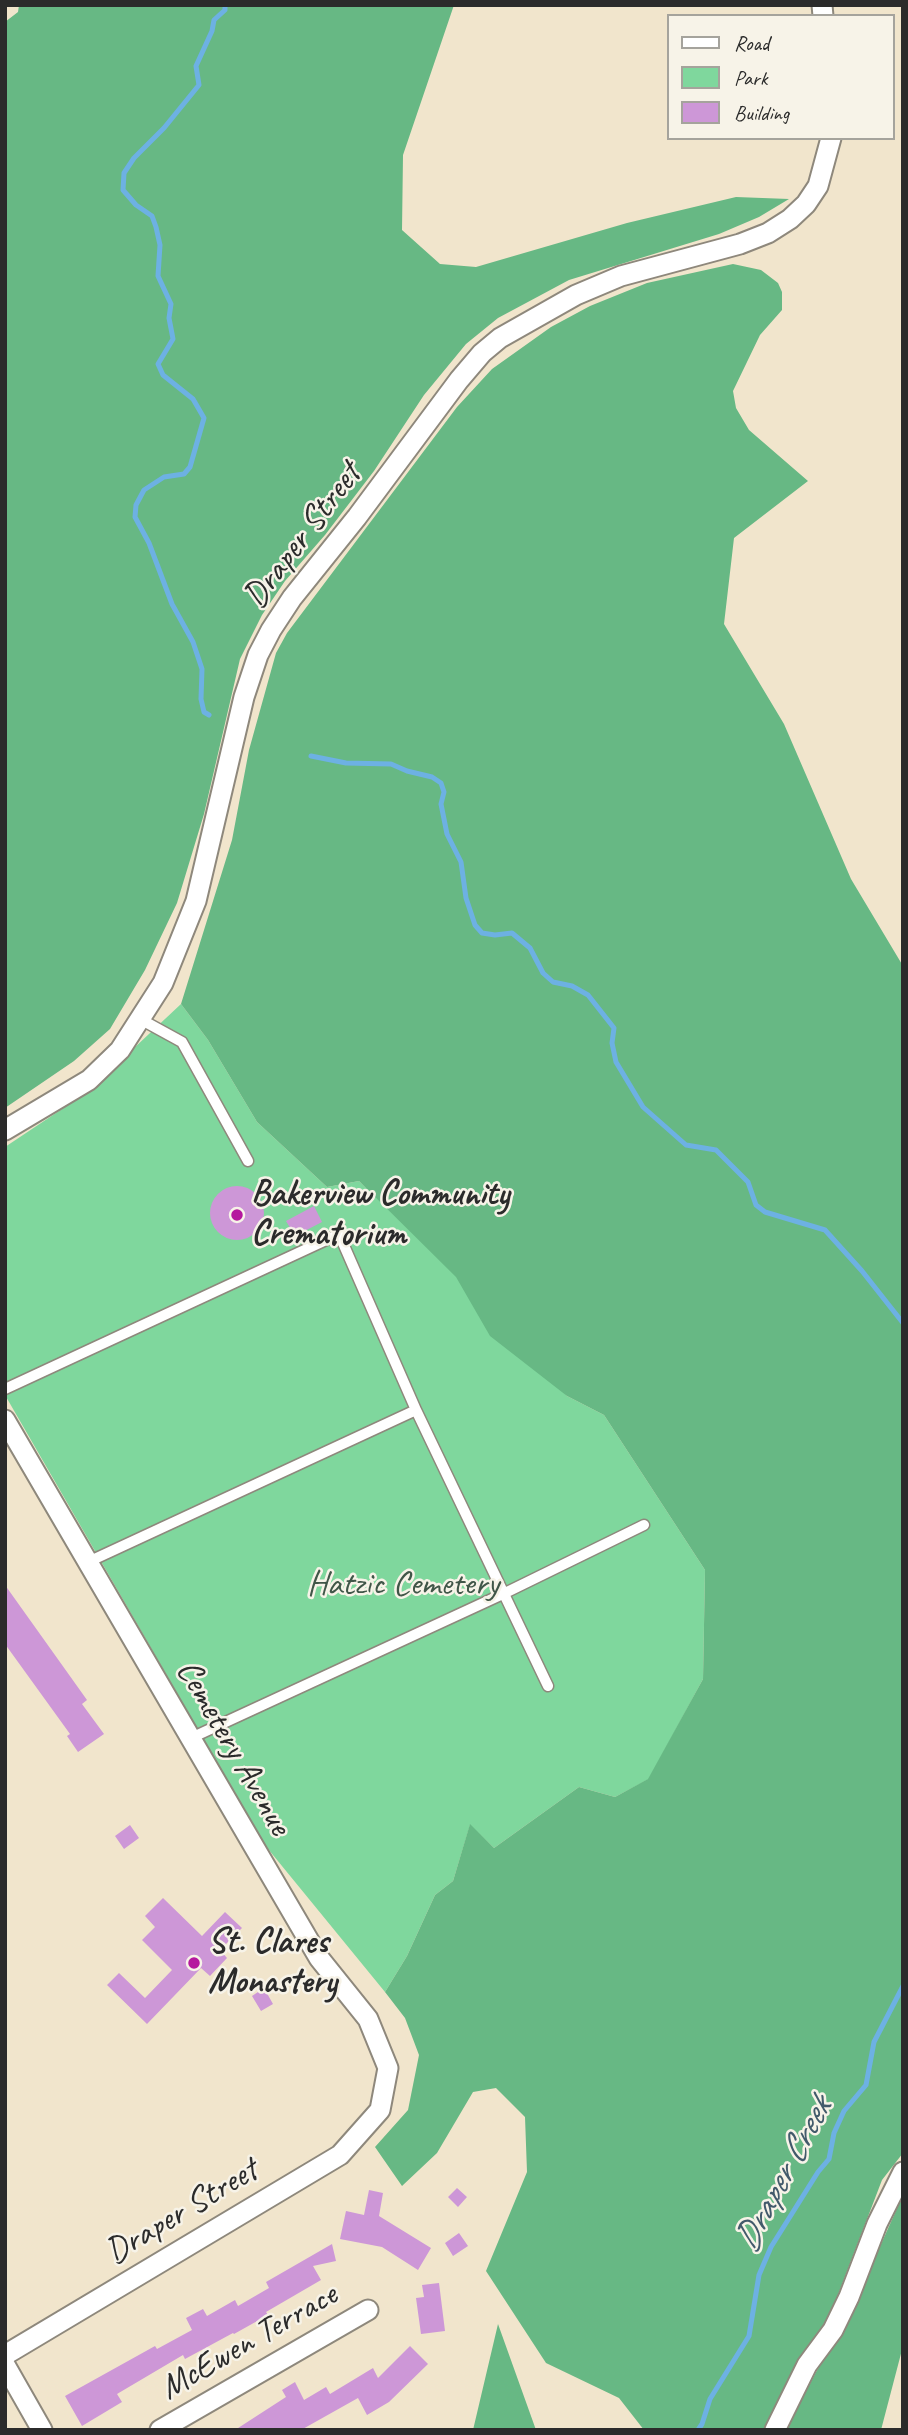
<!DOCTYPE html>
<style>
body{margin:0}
#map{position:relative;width:908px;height:2435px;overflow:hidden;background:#f1e5cc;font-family:Caveat,sans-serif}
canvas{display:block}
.frame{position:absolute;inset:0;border:7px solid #2b2b2b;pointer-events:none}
.legend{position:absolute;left:667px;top:14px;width:228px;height:126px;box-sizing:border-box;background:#f7f3e8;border:2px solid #a5a39c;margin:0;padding:9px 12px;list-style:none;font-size:21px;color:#2b2b2b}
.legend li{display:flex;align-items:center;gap:14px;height:35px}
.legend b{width:35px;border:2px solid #a5a39c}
</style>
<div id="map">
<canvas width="908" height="2435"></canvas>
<div class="frame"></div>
<ul class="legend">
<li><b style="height:9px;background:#fff"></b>Road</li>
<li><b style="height:19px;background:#7fd79d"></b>Park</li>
<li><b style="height:19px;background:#cd97d7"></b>Building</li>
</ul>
</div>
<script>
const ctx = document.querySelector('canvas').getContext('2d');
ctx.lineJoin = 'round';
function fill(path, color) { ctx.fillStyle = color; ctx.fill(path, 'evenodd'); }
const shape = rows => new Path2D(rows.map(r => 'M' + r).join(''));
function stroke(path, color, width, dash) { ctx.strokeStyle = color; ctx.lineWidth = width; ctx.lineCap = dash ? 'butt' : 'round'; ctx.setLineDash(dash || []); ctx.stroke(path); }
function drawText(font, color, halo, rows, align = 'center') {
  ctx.font = font + ' Caveat,sans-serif'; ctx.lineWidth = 5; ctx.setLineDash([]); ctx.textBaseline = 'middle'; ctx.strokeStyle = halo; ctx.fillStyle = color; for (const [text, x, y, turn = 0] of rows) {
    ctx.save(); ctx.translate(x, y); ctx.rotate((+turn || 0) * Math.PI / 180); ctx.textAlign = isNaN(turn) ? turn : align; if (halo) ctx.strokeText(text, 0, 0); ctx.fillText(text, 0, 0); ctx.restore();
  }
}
const green = shape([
 [181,1004,208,1040,257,1122,327,1187,359,1181,452,1269,567,1396,604,1415,705,1570,703,1679,649,1779,615,1797,579,1787,494,1848,470,1825,453,1881,435,1895,407,1956,385,1992,264,1844,5,1395,5,1147,86,1093]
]);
const forest = shape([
 [19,5,454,5,403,155,402,230,440,264,476,267,627,223,736,197,789,199,759,217,719,234,569,280,498,318,466,344,424,395,374,471,325,535,285,581,262,615,240,659,204,814,177,903,145,970,110,1029,74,1061,5,1108,5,22,18,12],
 [733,264,761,270,778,283,782,292,782,310,760,335,733,391,736,408,749,430,808,481,734,538,724,624,784,724,851,879,903,966,903,2153,882,2180,828,2321,799,2359,764,2430,644,2430,619,2398,546,2363,486,2271,527,2172,525,2117,496,2088,473,2092,437,2153,402,2186,375,2147,408,2110,419,2055,405,2018,385,1992,407,1956,435,1895,453,1881,470,1824,494,1848,579,1787,615,1797,648,1779,703,1679,705,1570,604,1415,567,1396,490,1336,456,1277,359,1181,327,1187,257,1122,208,1040,181,1004,232,840,249,750,276,653,287,633,457,407,492,369,551,327,590,306,647,283],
 [903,2195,903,2346,881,2430,786,2430,816,2372,843,2329],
 [498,2324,536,2430,473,2430]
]);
const stream = shape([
 [209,715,204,712,201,699,202,669,193,642,172,604,149,543,135,517,136,505,144,490,164,477,184,474,190,467,204,418,193,399,163,375,158,364,173,339,169,318,171,304,158,276,160,245,156,227,152,216,136,205,123,190,124,173,134,158,164,128,199,85,196,66,212,31,214,20,225,10,225,5],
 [311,756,346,763,391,764,407,771,432,777,441,783,444,792,441,804,447,834,461,862,466,898,475,925,482,933,495,935,512,933,530,948,543,973,553,982,572,986,588,995,614,1028,612,1043,616,1062,643,1107,686,1145,716,1150,748,1182,756,1205,765,1212,825,1230,862,1271,903,1323],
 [698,2430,702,2424,710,2399,749,2336,759,2275,771,2247,818,2172,829,2159,834,2133,844,2111,866,2085,874,2042,903,1986]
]);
const building = shape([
 '210 1213a27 27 0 1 1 54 0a27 27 0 1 1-54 0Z',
 [314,1206,322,1222,295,1236,286,1221],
 [5,1585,87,1700,82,1704,104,1734,78,1752,67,1736,70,1734,5,1644],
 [130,1825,139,1838,124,1849,115,1836],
 [163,1898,202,1936,225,1912,242,1928,220,1950,227,1958,210,1976,201,1968,147,2024,107,1985,119,1973,145,1998,172,1970,142,1940,155,1927,145,1916],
 [264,1988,273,2004,261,2011,252,1996],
 [457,2188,467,2197,458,2207,448,2197],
 [369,2190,383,2193,379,2216,431,2248,418,2270,382,2247,340,2239,346,2211,364,2215],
 [459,2233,468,2246,453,2256,445,2243],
 [332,2244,336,2261,313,2266,321,2280,266,2312,268,2315,234,2334,233,2333,185,2359,183,2355,117,2394,122,2402,82,2426,65,2396,155,2346,157,2349,192,2330,186,2318,203,2309,207,2316,235,2300,238,2306,269,2288,266,2282],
 [439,2283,445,2331,421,2334,416,2298,424,2297,422,2285],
 [410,2346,428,2364,389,2402,367,2415,358,2398,301,2430,235,2430,286,2397,282,2390,295,2382,304,2400,326,2387,330,2394,373,2368,378,2378]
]);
const lane = shape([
 [140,1019,182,1042,248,1161],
 [5,1389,339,1234,416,1410,88,1562],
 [416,1410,548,1686],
 [191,1738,505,1593,644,1525]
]);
const street = shape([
 [822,5,823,16],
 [5,1130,89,1080,120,1050,163,983,196,901,244,697,258,655,271,630,292,598,357,517,459,380,482,353,500,338,576,295,621,276,740,244,768,233,790,219,806,204,818,186,831,138],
 [5,1420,319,1958,368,2019,388,2068,380,2110,340,2155,5,2355],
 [5,2365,42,2430],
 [160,2430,368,2310],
 [775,2430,807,2365,833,2330,849,2297,877,2224,903,2172]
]);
const markers = [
 [237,1215,7,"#b5179e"],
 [194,1963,7,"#b5179e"]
];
const streetNames = [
 ["Draper Street",303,536,-53],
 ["Cemetery Avenue",233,1748,60],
 ["Draper Street",182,2212,-31],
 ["McEwen Terrace",249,2342,-30]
];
const poiNames = [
 ["Bakerview Community",251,1195],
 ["Crematorium",251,1235],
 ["St. Clares",208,1943],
 ["Monastery",208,1983]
];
const parkNames = [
 ["Hatzic Cemetery",403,1585]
];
const waterNames = [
 ["Draper Creek",784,2175,-62]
];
fill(green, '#7fd79d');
fill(forest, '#67b884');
stroke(stream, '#6db1e3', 5);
fill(building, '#cd97d7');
stroke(lane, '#8e887c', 13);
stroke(street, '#8e887c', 23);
stroke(lane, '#fff', 10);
stroke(street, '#fff', 19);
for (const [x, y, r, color] of markers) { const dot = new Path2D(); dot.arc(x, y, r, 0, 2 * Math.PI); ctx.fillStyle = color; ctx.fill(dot); stroke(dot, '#f7f3e8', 2.5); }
drawText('35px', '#2b2b2b', '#f7f3e8', streetNames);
drawText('bold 35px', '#2b2b2b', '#f7f3e8', poiNames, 'left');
drawText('35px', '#405648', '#f7f3e8', parkNames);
drawText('italic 37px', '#425a6b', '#f7f3e8', waterNames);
</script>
